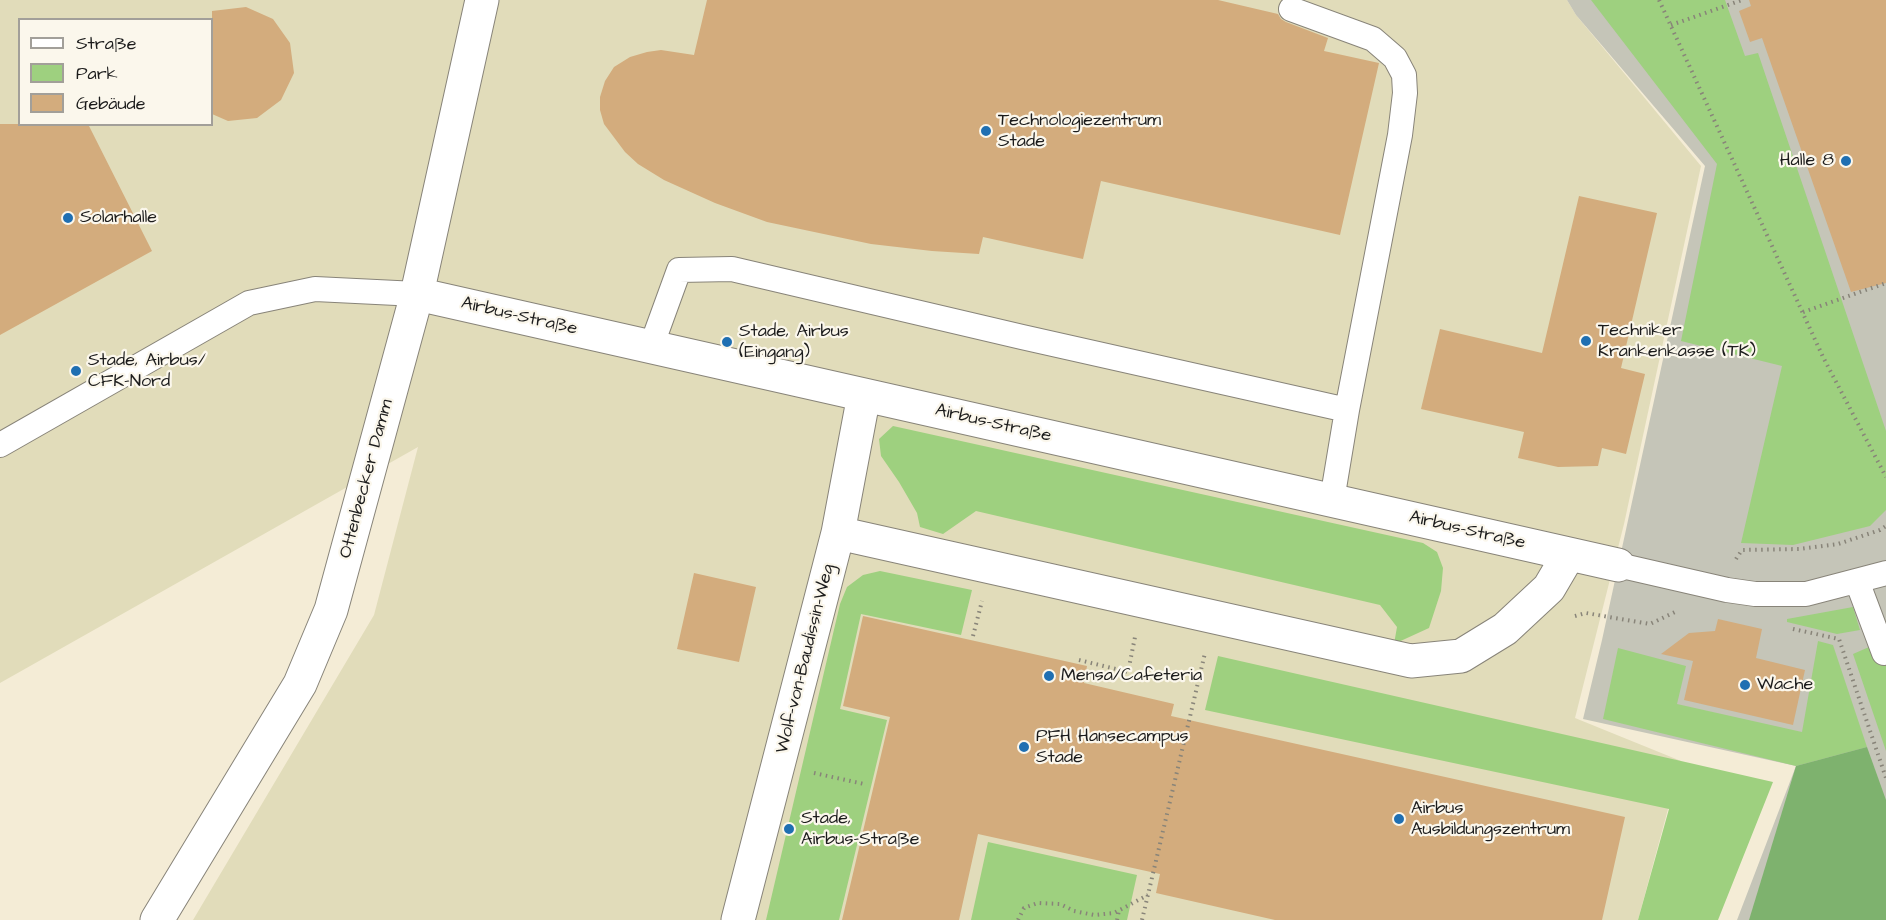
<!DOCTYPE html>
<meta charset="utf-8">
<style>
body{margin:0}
#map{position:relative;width:1886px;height:920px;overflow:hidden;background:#f4ecd6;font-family:"Architects Daughter",sans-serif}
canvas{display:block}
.legend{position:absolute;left:18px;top:18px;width:195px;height:108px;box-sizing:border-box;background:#fbf7ec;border:2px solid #a29f99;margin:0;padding:8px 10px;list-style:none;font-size:18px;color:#1c1c1c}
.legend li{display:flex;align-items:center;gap:12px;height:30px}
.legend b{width:30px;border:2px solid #a29f99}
</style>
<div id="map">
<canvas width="1886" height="920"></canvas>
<ul class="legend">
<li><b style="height:8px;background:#fff"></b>Straße</li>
<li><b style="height:16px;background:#9ed07f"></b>Park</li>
<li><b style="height:16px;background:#d3ac7d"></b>Gebäude</li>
</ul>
</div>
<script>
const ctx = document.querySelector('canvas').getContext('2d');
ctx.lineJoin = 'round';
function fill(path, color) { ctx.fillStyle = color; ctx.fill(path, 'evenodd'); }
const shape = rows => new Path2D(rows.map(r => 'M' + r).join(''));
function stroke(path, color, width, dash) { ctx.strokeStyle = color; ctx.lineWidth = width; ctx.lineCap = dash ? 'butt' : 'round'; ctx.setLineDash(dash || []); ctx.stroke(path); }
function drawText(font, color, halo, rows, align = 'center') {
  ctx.font = font + ' "Architects Daughter",sans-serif'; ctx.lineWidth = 4.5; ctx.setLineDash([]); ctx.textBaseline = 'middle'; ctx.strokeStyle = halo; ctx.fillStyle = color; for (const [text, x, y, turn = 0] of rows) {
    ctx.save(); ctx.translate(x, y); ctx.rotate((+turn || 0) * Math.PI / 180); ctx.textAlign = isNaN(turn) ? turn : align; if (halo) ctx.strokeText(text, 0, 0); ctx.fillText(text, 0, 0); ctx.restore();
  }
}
const built = shape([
 [0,0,1567,0,1576,15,1701,166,1624,524,1575,718,1681,761,1638,920,193,920,374,615,418,447,0,683],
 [20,20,212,20,212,124,20,124]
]);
const industrial = shape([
 [1567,0,1886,0,1886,920,1737,920,1796,766,1583,719,1602,640,1705,166,1576,15]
]);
const green = shape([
 [1591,0,1725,0,1745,56,1758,53,1886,431,1886,510,1870,526,1793,545,1741,543,1782,366,1681,341,1717,164],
 [893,426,1423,543,1437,552,1443,568,1441,591,1429,628,1394,644,1397,627,1380,605,976,511,943,534,920,527,917,513,899,482,881,456,879,439],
 [880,571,972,590,961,635,861,614,840,709,887,720,839,920,766,920,840,604,847,587,863,575],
 [1853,607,1860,630,1837,634,1787,622,1787,619],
 [1818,641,1833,645,1867,747,1796,766,1603,719,1618,648,1686,666,1677,704,1802,732],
 [1869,647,1886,665,1886,751,1853,654],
 [1218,656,1681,761,1773,782,1718,920,1638,920,1669,809,1205,710],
 [988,842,1137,875,1127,920,971,920]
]);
const forest = shape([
 [1867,747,1886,800,1886,920,1749,920,1796,766]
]);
const building = shape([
 [707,0,1218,0,1278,14,1281,19,1286,22,1328,38,1324,51,1379,63,1340,235,1101,181,1083,259,983,237,979,254,932,251,871,244,767,222,715,203,664,180,638,164,625,152,604,124,600,110,600,97,605,81,614,67,630,57,647,52,661,50,694,55],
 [1749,0,1886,0,1886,283,1851,292,1762,38,1750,42,1739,11,1751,6],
 [246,7,273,19,290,43,294,73,281,100,257,118,228,121,212,114,212,11],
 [0,124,88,124,152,251,0,335],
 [1579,196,1657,213,1621,368,1645,374,1626,454,1602,448,1598,466,1558,467,1518,458,1524,432,1421,409,1440,329,1542,353],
 [694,573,756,587,739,662,677,649],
 [863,616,1087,666,1084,683,1174,704,1171,716,1625,817,1602,920,1275,920,1156,893,1160,874,978,834,959,920,842,920,890,717,843,706],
 [1718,619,1762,629,1756,658,1805,670,1793,725,1684,700,1693,661,1661,654,1689,633,1715,631]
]);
const path = shape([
 [1659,0,1823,357,1886,477],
 [1671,25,1742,0],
 [1803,312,1886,283],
 [1736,559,1742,550,1799,549,1838,544,1880,530,1886,526],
 [1575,616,1586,613,1650,624,1675,612],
 [1793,629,1839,639,1886,778],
 [973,636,982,601],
 [1079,660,1128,672,1135,637],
 [814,773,864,784],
 [1018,920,1024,908,1038,903,1060,904,1074,911,1094,915,1114,913,1148,895],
 [1117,920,1119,910],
 [1142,920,1205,653]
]);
const lane = shape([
 [1291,9,1373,39,1395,58,1404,75,1405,93,1400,135,1347,410],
 [651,347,679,270,732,269,1022,337,1347,410,1332,500],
 [0,445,249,303,315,289,417,294],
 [1618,565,1727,590,1755,594,1806,594,1886,573],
 [1857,581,1884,653,1886,652]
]);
const street = shape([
 [417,294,1618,565],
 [838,533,1411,661,1461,656,1505,629,1549,588,1569,554],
 [157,920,300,684,331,610,417,294,482,0],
 [738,920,838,533,864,395]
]);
const markers = [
 [986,131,6,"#1f6fb2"],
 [1846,161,6,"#1f6fb2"],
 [68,218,6,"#1f6fb2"],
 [1586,341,6,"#1f6fb2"],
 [727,342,6,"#1f6fb2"],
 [76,371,6,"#1f6fb2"],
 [1049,676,6,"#1f6fb2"],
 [1745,685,6,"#1f6fb2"],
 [1024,747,6,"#1f6fb2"],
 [1399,819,6,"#1f6fb2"],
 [789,829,6,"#1f6fb2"]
];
const poiNames = [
 ["Technologiezentrum",998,121],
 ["Stade",998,142],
 ["Halle 8",1834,161,"right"],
 ["Solarhalle",80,218],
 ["Techniker",1598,331],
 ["Krankenkasse (TK)",1598,352],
 ["Stade, Airbus",739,332],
 ["(Eingang)",739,353],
 ["Stade, Airbus/",88,361],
 ["CFK-Nord",88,382],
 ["Mensa/Cafeteria",1061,676],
 ["Wache",1757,685],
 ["PFH Hansecampus",1036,737],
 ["Stade",1036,758],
 ["Airbus",1411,809],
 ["Ausbildungszentrum",1411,830],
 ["Stade,",801,819],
 ["Airbus-Straße",801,840]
];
const streetNames = [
 ["Airbus-Straße",519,317,13],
 ["Airbus-Straße",993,424,13],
 ["Ottenbecker Damm",367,479,-75],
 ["Airbus-Straße",1467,531,13],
 ["Wolf-von-Baudissin-Weg",806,659,-76]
];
fill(built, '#e1dcba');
fill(industrial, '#c5c5b8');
fill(green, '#9ed07f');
fill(forest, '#7eb26e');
fill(building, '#d3ac7d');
stroke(lane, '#888479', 26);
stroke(street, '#888479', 35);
stroke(path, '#888479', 4, [1.5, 4.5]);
stroke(lane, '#fff', 24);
stroke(street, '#fff', 33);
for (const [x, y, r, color] of markers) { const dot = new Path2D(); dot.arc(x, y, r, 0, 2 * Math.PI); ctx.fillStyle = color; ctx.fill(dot); stroke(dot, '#fbf7ec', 2); }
drawText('18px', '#1c1c1c', '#fbf7ec', poiNames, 'left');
drawText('18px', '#1c1c1c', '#fbf7ec', streetNames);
</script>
